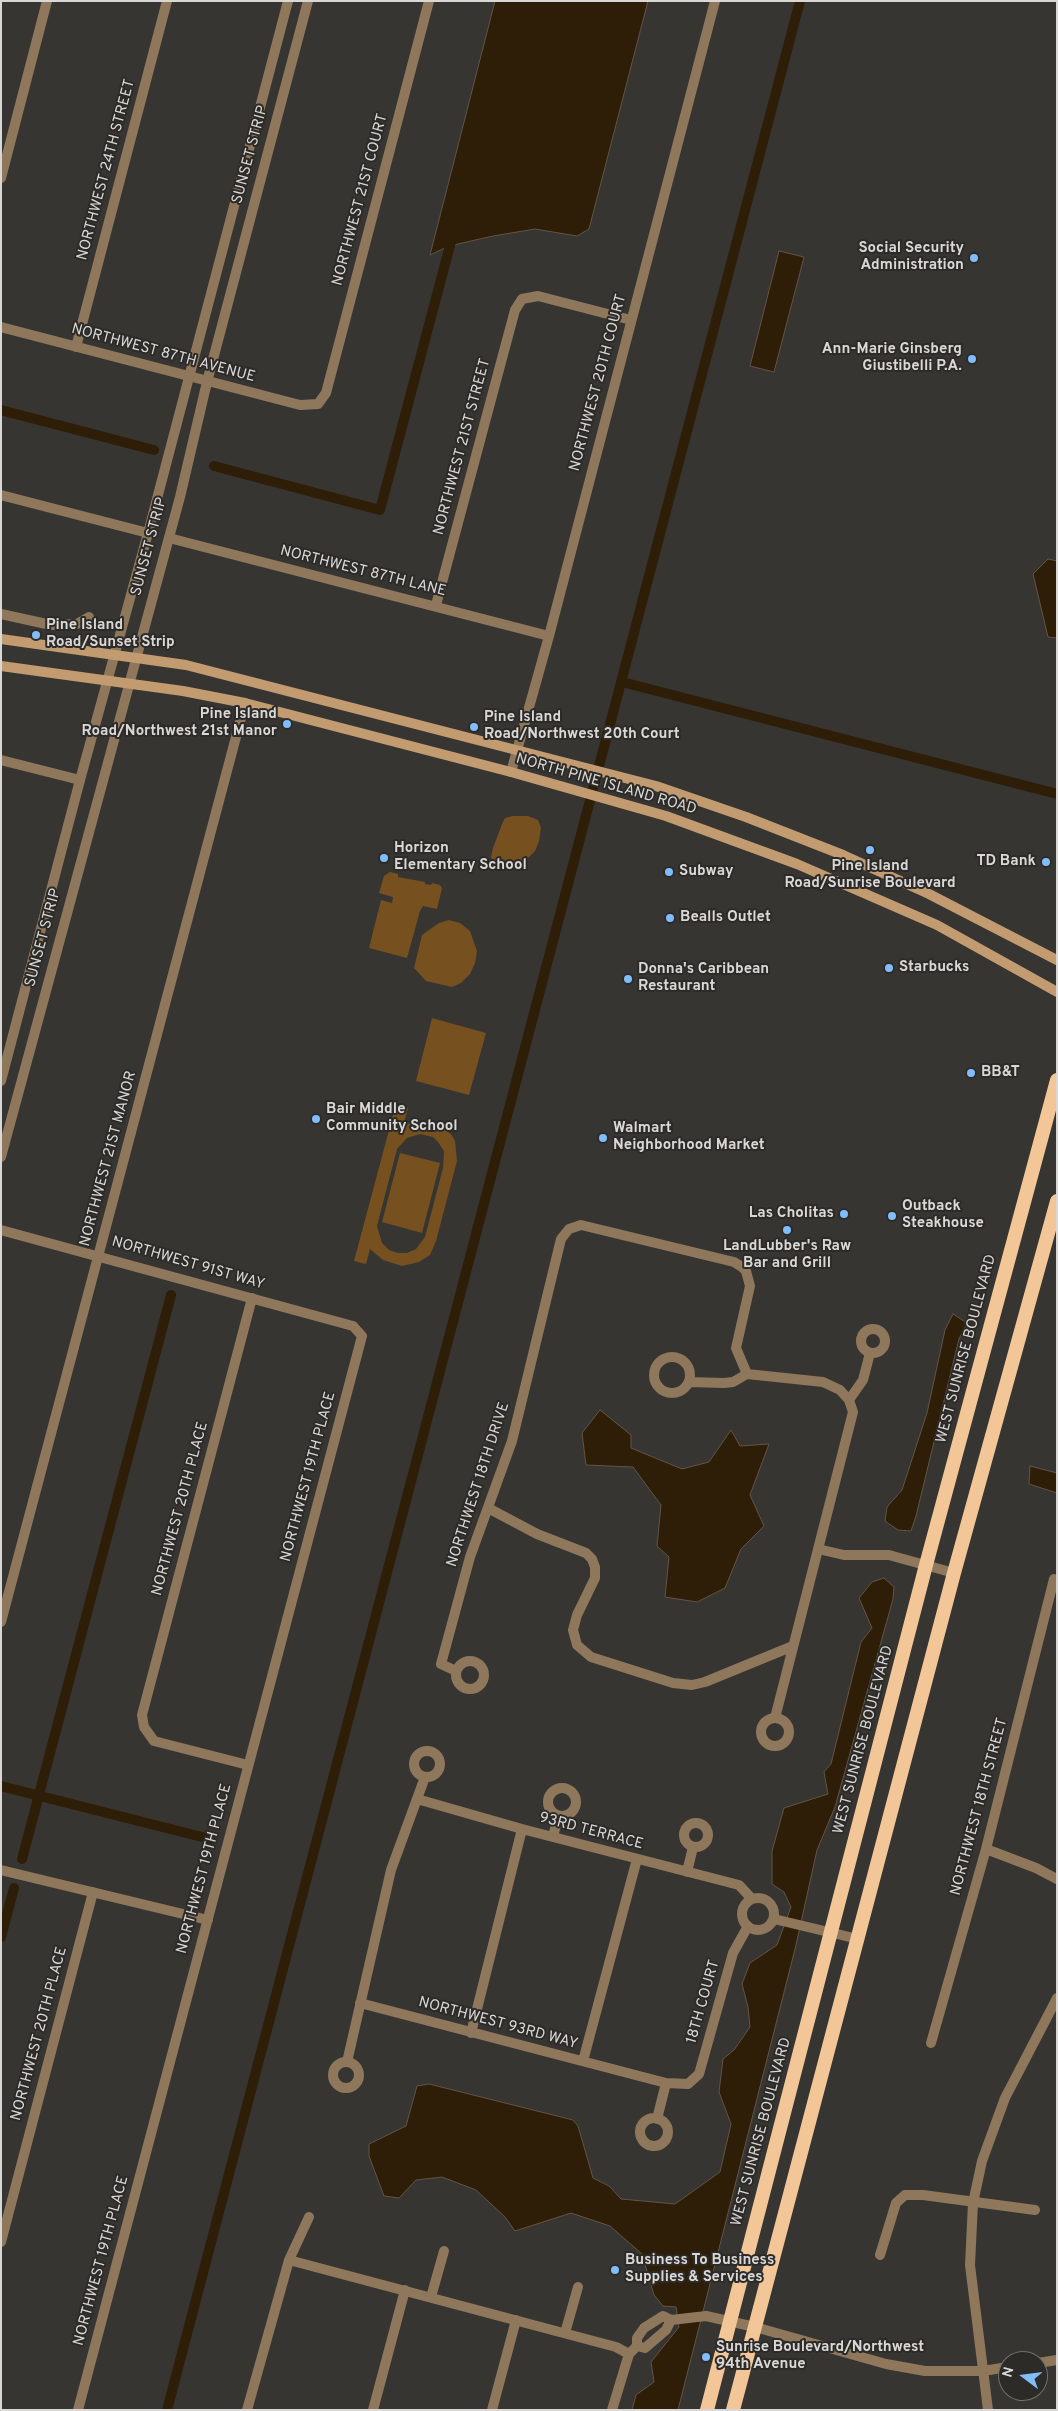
<!DOCTYPE html>
<style>
body{margin:0}
#map{position:relative;width:1058px;height:2411px;overflow:hidden;background:#373532;font-family:Overpass,sans-serif}
canvas{display:block}
.frame{position:absolute;inset:0;border:2px solid #dad8d6;pointer-events:none}
.north{position:absolute;left:998px;top:2351px;width:50px;height:50px;box-sizing:border-box;background:#2d2b28;border:1px solid #72706e;border-radius:50%;rotate:285deg;font-size:14px;font-weight:700;line-height:20px;text-align:center;color:#dad8d6}
.north::after{content:'';display:block;margin:auto;width:18px;height:22px;background:#80bdfa;clip-path:polygon(50% 0,100% 100%,50% 72%,0 100%)}
</style>
<div id="map">
<canvas width="1058" height="2411"></canvas>
<div class="frame"></div>
<div class="north">N</div>
</div>
<script>
const ctx = document.querySelector('canvas').getContext('2d');
ctx.lineJoin = 'round';
function fill(path, color) { ctx.fillStyle = color; ctx.fill(path, 'evenodd'); }
const shape = rows => new Path2D(rows.map(r => 'M' + r).join(''));
function stroke(path, color, width, dash) { ctx.strokeStyle = color; ctx.lineWidth = width; ctx.lineCap = dash ? 'butt' : 'round'; ctx.setLineDash(dash || []); ctx.stroke(path); }
function drawText(font, color, halo, rows, align = 'center') {
  ctx.font = font + ' Overpass,sans-serif'; ctx.lineWidth = 4; ctx.setLineDash([]); ctx.textBaseline = 'middle'; ctx.strokeStyle = halo; ctx.fillStyle = color; for (const [text, x, y, turn = 0] of rows) {
    ctx.save(); ctx.translate(x, y); ctx.rotate((+turn || 0) * Math.PI / 180); ctx.textAlign = isNaN(turn) ? turn : align; if (halo) ctx.strokeText(text, 0, 0); ctx.fillText(text, 0, 0); ctx.restore();
  }
}
const green = shape([
 [513,816,528,816,538,820,541,828,539,841,535,851,522,864,501,866,495,863,491,857,493,848,502,824,505,818],
 [390,872,398,874,398,877,425,882,425,884,431,885,432,883,440,885,442,888,437,909,423,906,420,911,407,958,369,948,381,900,392,903,393,897,379,893,384,876],
 [449,920,460,923,470,931,477,951,475,963,470,974,461,983,452,987,426,981,414,968,422,935,439,923],
 [432,1018,486,1033,469,1095,416,1081],
 [396,1104,408,1108,403,1126,415,1121,429,1122,437,1124,451,1134,455,1141,457,1161,436,1241,430,1255,419,1262,402,1266,383,1260,370,1249,366,1264,354,1261],
 [420,1134,433,1137,438,1142,444,1151,443,1168,425,1237,416,1249,407,1253,398,1253,389,1250,382,1243,377,1226,397,1149,407,1138],
 [400,1153,440,1163,422,1233,382,1222]
]);
const water = shape([
 [495,1,648,1,589,229,577,236,535,229,493,236,449,246,430,255,495,1],
 [779,251,804,257,774,372,750,366,779,251],
 [1048,559,1057,561,1057,638,1048,637,1033,574,1048,559],
 [953,1314,967,1323,959,1339,916,1516,911,1531,898,1530,885,1521,887,1507,902,1490,927,1413,945,1330,953,1314],
 [600,1410,631,1435,631,1448,682,1469,709,1462,731,1430,740,1446,769,1444,750,1495,764,1526,741,1549,725,1588,697,1602,665,1597,669,1557,657,1546,661,1505,633,1467,586,1465,582,1433,600,1410],
 [1030,1466,1057,1473,1057,1493,1029,1484,1030,1466],
 [884,1578,894,1587,893,1599,835,1807,817,1850,796,1945,678,2410,632,2410,636,2395,654,2382,651,2362,679,2327,676,2307,663,2306,654,2295,642,2254,610,2226,571,2213,515,2231,505,2217,476,2190,442,2177,416,2180,399,2198,384,2196,369,2156,369,2144,406,2126,417,2086,429,2084,573,2120,578,2126,593,2178,609,2186,621,2199,675,2204,720,2172,731,2124,719,2092,723,2059,734,2050,750,2027,748,2007,742,1984,750,1963,777,1945,791,1907,784,1892,772,1884,772,1851,784,1808,828,1794,824,1772,831,1764,861,1642,872,1628,859,1598,872,1582,884,1578]
]);
const canal = shape([
 [1,410,154,450],
 [214,466,380,510,453,234],
 [622,682,1057,794],
 [1,1786,210,1839],
 [22,1859,171,1295],
 [1,1937,14,1888],
 [167,2410,800,1]
]);
const minor = shape([
 [1,178,47,1],
 [1,327,300,405,318,404,326,393,429,1],
 [76,347,167,1],
 [1,495,148,533],
 [169,538,549,636],
 [436,605,515,310,522,299,538,296,631,320],
 [1,614,51,625,77,624,89,617],
 [1,760,80,780],
 [511,772,549,636,715,1],
 [1,1230,353,1326,362,1336,78,2410],
 '861 1341a12 12 0 1 1 24 0a12 12 0 1 1-24 0Z',
 '654 1375a18 18 0 1 1 36 0a18 18 0 1 1-36 0Z',
 [689,1382,724,1383,733,1382,747,1374,823,1382,840,1390,849,1400],
 [488,1508,537,1534,586,1553,592,1559,595,1567,595,1578,577,1615,573,1630,577,1645,591,1657,673,1683,692,1685,705,1682,793,1646],
 [818,1549,844,1555,889,1555,954,1573],
 [1,1622,245,703],
 '456 1675a14 14 0 1 1 28 0a14 14 0 1 1-28 0Z',
 [456,1671,441,1664,470,1557,512,1441,561,1239,569,1229,581,1225,734,1262,742,1267,746,1271,750,1286,736,1348,747,1374],
 [775,1718,853,1412,849,1400,863,1380,870,1353],
 '761 1732a14 14 0 1 1 28 0a14 14 0 1 1-28 0Z',
 '414 1764a13 13 0 1 1 26 0a13 13 0 1 1-26 0Z',
 [248,1765,154,1741,144,1727,142,1715,252,1298],
 '548 1802a14 14 0 1 1 28 0a14 14 0 1 1-28 0Z',
 [417,1799,522,1829,739,1885,752,1899],
 '684 1835a12 12 0 1 1 24 0a12 12 0 1 1-24 0Z',
 [553,1837,558,1816],
 [986,1849,1036,1868,1057,1879],
 [1,1870,208,1920],
 [687,1872,693,1847],
 '742 1914a16 16 0 1 1 32 0a16 16 0 1 1-32 0Z',
 [774,1919,858,1939],
 [360,2003,666,2083,688,2084,699,2074,733,1953,748,1926],
 [471,2033,522,1829],
 [931,2043,986,1849,1054,1579],
 [583,2061,637,1859],
 [347,2062,391,1870,425,1777],
 '333 2075a13 13 0 1 1 26 0a13 13 0 1 1-26 0Z',
 '640 2132a14 14 0 1 1 28 0a14 14 0 1 1-28 0Z',
 [657,2119,666,2083],
 [1,2242,93,1892],
 [880,2255,896,2203,905,2195,923,2195,1035,2210],
 [289,2260,616,2347,629,2354,637,2346],
 [431,2297,444,2251],
 [565,2333,578,2287],
 [637,2346,645,2348,666,2330,671,2320,706,2316,755,2327,886,2364,925,2371,983,2371,1008,2367],
 [637,2346,637,2338,644,2328,663,2316,671,2320],
 [1038,2363,1057,2360],
 [247,2410,289,2260,309,2217],
 [373,2410,405,2290],
 [492,2410,516,2320],
 [612,2410,629,2354],
 [988,2410,970,2265,973,2203,982,2161,1005,2098,1057,1998]
]);
const tertiary = shape([
 [1,1081,80,780,148,533,288,1],
 [1,1157,180,497,207,382,308,1]
]);
const secondary = shape([
 [1,639,186,665,656,786,746,817,843,855,929,894,1057,960],
 [1,666,183,691,245,703,511,772,666,816,797,864,937,925,1057,992]
]);
const trunk = shape([
 [707,2410,926,1565,1057,1080],
 [733,2410,954,1573,1057,1201]
]);
const markers = [
 [974,258,5,"#80bdfa"],
 [972,359,5,"#80bdfa"],
 [36,635,5,"#80bdfa"],
 [287,724,5,"#80bdfa"],
 [474,727,5,"#80bdfa"],
 [870,850,5,"#80bdfa"],
 [384,858,5,"#80bdfa"],
 [1046,862,5,"#80bdfa"],
 [669,872,5,"#80bdfa"],
 [670,918,5,"#80bdfa"],
 [889,968,5,"#80bdfa"],
 [628,979,5,"#80bdfa"],
 [971,1073,5,"#80bdfa"],
 [316,1119,5,"#80bdfa"],
 [603,1138,5,"#80bdfa"],
 [844,1214,5,"#80bdfa"],
 [892,1216,5,"#80bdfa"],
 [787,1230,5,"#80bdfa"],
 [615,2270,5,"#80bdfa"],
 [706,2357,5,"#80bdfa"]
];
const streetNames = [
 ["SUNSET STRIP",251,155,-75],
 ["NORTHWEST 24TH STREET",107,170,-75],
 ["NORTHWEST 21ST COURT",361,200,-75],
 ["NORTHWEST 87TH AVENUE",163,354,15],
 ["NORTHWEST 20TH COURT",599,383,-75],
 ["NORTHWEST 21ST STREET",463,447,-75],
 ["SUNSET STRIP",150,547,-75],
 ["NORTHWEST 87TH LANE",363,572,14],
 ["NORTH PINE ISLAND ROAD",606,785,16],
 ["SUNSET STRIP",44,938,-75],
 ["NORTHWEST 21ST MANOR",109,1159,-75],
 ["NORTHWEST 91ST WAY",188,1264,16],
 ["WEST SUNRISE BOULEVARD",967,1349,-75],
 ["NORTHWEST 19TH PLACE",309,1477,-75],
 ["NORTHWEST 18TH DRIVE",479,1485,-72],
 ["NORTHWEST 20TH PLACE",181,1509,-75],
 ["WEST SUNRISE BOULEVARD",864,1740,-75],
 ["NORTHWEST 18TH STREET",980,1807,-75],
 ["93RD TERRACE",591,1832,15],
 ["NORTHWEST 19TH PLACE",205,1869,-75],
 ["18TH COURT",704,2002,-74],
 ["NORTHWEST 93RD WAY",498,2024,15],
 ["NORTHWEST 20TH PLACE",40,2034,-75],
 ["WEST SUNRISE BOULEVARD",762,2132,-75],
 ["NORTHWEST 19TH PLACE",102,2261,-75]
];
const poiNames = [
 ["Social Security",964,249,"right"],
 ["Administration",964,266,"right"],
 ["Ann-Marie Ginsberg",962,350,"right"],
 ["Giustibelli P.A.",962,367,"right"],
 ["Pine Island",46,626],
 ["Road/Sunset Strip",46,643],
 ["Pine Island",277,715,"right"],
 ["Road/Northwest 21st Manor",277,732,"right"],
 ["Pine Island",484,718],
 ["Road/Northwest 20th Court",484,735],
 ["Horizon",394,849],
 ["Elementary School",394,866],
 ["TD Bank",1036,862,"right"],
 ["Pine Island",870,867,"center"],
 ["Road/Sunrise Boulevard",870,884,"center"],
 ["Subway",679,872],
 ["Bealls Outlet",680,918],
 ["Starbucks",899,968],
 ["Donna's Caribbean",638,970],
 ["Restaurant",638,987],
 ["BB&T",981,1073],
 ["Bair Middle",326,1110],
 ["Community School",326,1127],
 ["Walmart",613,1129],
 ["Neighborhood Market",613,1146],
 ["Outback",902,1207],
 ["Steakhouse",902,1224],
 ["Las Cholitas",834,1214,"right"],
 ["LandLubber's Raw",787,1247,"center"],
 ["Bar and Grill",787,1264,"center"],
 ["Business To Business",625,2261],
 ["Supplies & Services",625,2278],
 ["Sunrise Boulevard/Northwest",716,2348],
 ["94th Avenue",716,2365]
];
fill(green, '#76501f');
fill(water, '#2e1d07');
stroke(water, '#625545', 1);
stroke(canal, '#2e1d07', 10);
stroke(minor, '#8f775c', 10);
stroke(tertiary, '#8f775c', 10);
stroke(secondary, '#c29b70', 10);
stroke(trunk, '#f2c697', 14);
for (const [x, y, r, color] of markers) { const dot = new Path2D(); dot.arc(x, y, r, 0, 2 * Math.PI); ctx.fillStyle = color; ctx.fill(dot); stroke(dot, '#2d2b28', 2); }
drawText('15px', '#dad8d6', '#2d2b28', streetNames);
drawText('bold 15px', '#dad8d6', '#2d2b28', poiNames, 'left');
</script>
